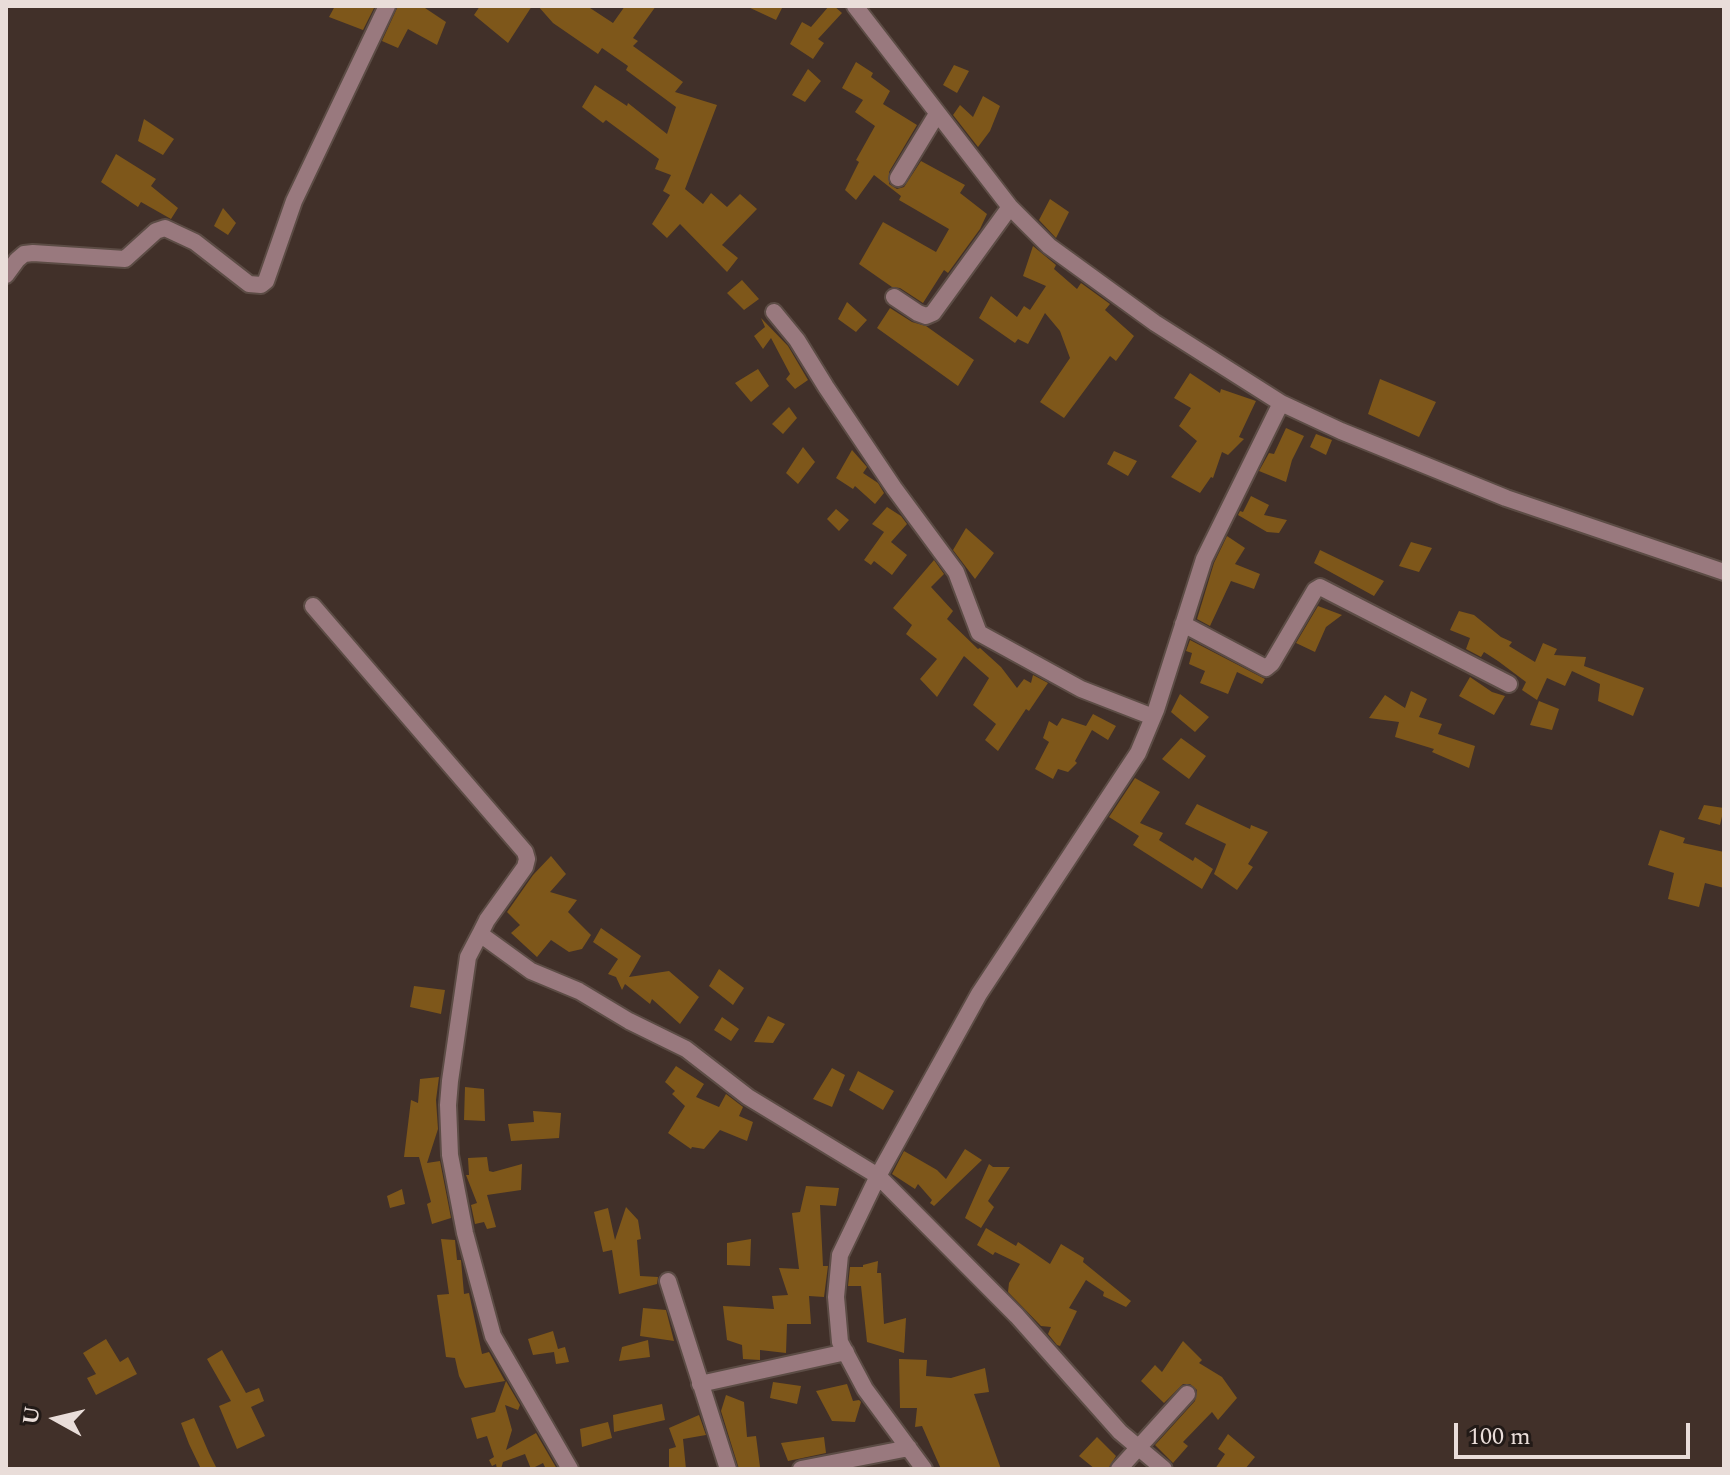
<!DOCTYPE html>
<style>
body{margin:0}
#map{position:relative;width:1730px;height:1475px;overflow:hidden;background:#413029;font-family:Spectral,serif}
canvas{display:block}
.frame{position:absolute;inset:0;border:8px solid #e9ddd9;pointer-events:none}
.north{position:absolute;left:16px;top:1379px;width:80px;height:80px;-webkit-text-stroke:6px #221a17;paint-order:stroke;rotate:278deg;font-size:22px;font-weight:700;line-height:32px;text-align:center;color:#e9ddd9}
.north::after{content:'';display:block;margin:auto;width:28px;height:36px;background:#e9ddd9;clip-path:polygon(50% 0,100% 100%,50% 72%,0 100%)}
.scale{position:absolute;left:1454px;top:1423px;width:236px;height:36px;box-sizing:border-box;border:4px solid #e9ddd9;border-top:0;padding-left:10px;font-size:24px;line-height:28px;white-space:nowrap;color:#e9ddd9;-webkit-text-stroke:6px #221a17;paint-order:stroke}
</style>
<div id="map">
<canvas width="1730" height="1475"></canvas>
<div class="frame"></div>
<div class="north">U</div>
<div class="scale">100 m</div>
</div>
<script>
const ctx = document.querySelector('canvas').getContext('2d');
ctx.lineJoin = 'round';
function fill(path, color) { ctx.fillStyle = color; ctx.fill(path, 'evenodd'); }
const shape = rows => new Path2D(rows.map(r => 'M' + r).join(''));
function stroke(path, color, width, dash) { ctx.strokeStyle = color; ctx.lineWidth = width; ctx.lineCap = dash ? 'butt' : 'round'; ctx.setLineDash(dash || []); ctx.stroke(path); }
const building = shape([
 [335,6,375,6,363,30,329,17],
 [398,6,422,6,446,22,437,45,408,29,398,48,382,41],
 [480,6,532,6,508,43,474,15],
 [538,6,587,6,613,23,625,6,656,6,633,38,638,41,633,46,683,82,675,92,717,105,685,189,703,204,711,193,727,207,740,194,757,209,722,245,738,258,727,272,680,224,667,238,652,224,670,195,663,191,671,175,655,169,659,159,606,120,603,123,582,107,595,85,627,106,628,103,667,134,676,107,626,70,628,66,602,48,598,54,553,23],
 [746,6,783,6,776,20],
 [829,6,834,6,842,13,818,39,824,43,813,59,790,44,802,22,811,27],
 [856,62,873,73,871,77,890,91,883,104,917,125,889,172,889,184,897,189,904,187,921,161,965,185,960,193,987,214,980,229,948,273,944,270,923,303,900,288,892,287,859,264,883,222,936,252,949,229,899,200,901,196,874,175,856,200,845,190,859,162,856,160,875,126,855,112,863,100,842,88],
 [954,65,969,71,957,93,943,85],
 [808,69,821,81,805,102,792,95],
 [983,96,1000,106,990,131,978,147,953,115,960,105,973,117],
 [144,119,174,139,163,155,138,141],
 [116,154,156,179,151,186,178,208,171,219,141,202,138,207,101,182],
 [1050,199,1069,212,1056,238,1039,220],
 [223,208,236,223,228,235,214,226],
 [1033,246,1056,265,1054,269,1077,289,1081,283,1110,304,1105,310,1134,336,1116,361,1110,356,1064,418,1040,402,1070,358,1060,331,1045,313,1028,344,1018,339,1015,343,979,318,991,296,1017,317,1024,306,1030,310,1046,286,1023,276],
 [742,280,759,299,744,310,727,293],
 [847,302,867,320,856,332,838,319],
 [890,308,912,322,926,326,974,360,958,386,877,328],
 [761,318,788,346,808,380,795,389,786,379,790,374,771,338,763,349,754,336,765,327],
 [758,369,769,386,751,402,735,383],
 [1190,373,1220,393,1221,389,1256,401,1239,437,1244,439,1228,455,1222,452,1213,478,1211,477,1200,493,1171,477,1197,441,1179,426,1191,408,1174,398],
 [1380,379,1436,402,1419,437,1368,414],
 [789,407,797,418,783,434,772,424],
 [1286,428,1304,436,1292,460,1286,482,1259,471,1269,453,1274,454],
 [1316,434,1332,440,1326,455,1310,447],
 [803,447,815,462,798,484,786,473],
 [852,450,867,467,863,473,878,483,884,493,875,504,855,486,853,489,836,478],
 [1114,451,1137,461,1128,476,1107,464],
 [1251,496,1269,505,1264,515,1287,520,1279,533,1267,532,1238,515,1240,511,1243,512],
 [887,507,901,516,907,524,891,542,907,555,892,575,874,561,871,565,864,560,884,532,872,524],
 [836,509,849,520,839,531,827,519],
 [966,528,994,553,975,579,953,550],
 [1227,536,1245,548,1235,564,1260,574,1254,589,1231,581,1210,626,1197,619,1214,563],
 [1411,542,1432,548,1419,572,1399,566],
 [1320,550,1384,581,1374,596,1314,563],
 [934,560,944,574,931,587,953,611,947,619,978,649,980,648,1001,667,1017,688,1024,679,1031,683,1033,675,1048,683,1029,711,1026,709,998,751,985,740,996,724,973,705,989,678,964,656,937,697,920,679,937,659,906,634,912,625,893,608],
 [1318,606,1342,615,1326,627,1315,652,1296,643],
 [1459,611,1474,615,1501,637,1512,642,1509,646,1535,662,1543,643,1557,649,1554,655,1586,657,1584,666,1644,688,1633,716,1598,701,1600,684,1572,671,1565,686,1547,678,1537,700,1522,690,1526,682,1498,661,1484,652,1481,657,1466,649,1470,638,1450,630],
 [1190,640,1265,679,1262,684,1237,672,1228,694,1200,683,1205,671,1189,664,1192,653,1186,651],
 [1470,677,1492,692,1505,696,1494,715,1459,696],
 [1411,691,1427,699,1419,717,1442,724,1438,734,1475,746,1469,768,1432,752,1434,749,1395,737,1399,722,1369,718,1385,695,1405,708],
 [1180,694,1209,717,1195,732,1171,712],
 [1539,701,1559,709,1552,730,1530,725],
 [1093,714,1116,726,1108,740,1092,730,1075,761,1077,763,1068,772,1058,769,1053,779,1035,769,1049,742,1043,738,1049,721,1057,726,1062,718,1086,726],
 [1181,738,1206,756,1189,779,1162,759],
 [1135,778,1160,792,1140,823,1163,833,1159,840,1193,861,1195,857,1213,869,1202,889,1133,845,1139,836,1109,817],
 [1197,804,1250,829,1251,825,1268,832,1248,864,1253,867,1237,890,1214,874,1226,844,1185,824],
 [1704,805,1724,808,1720,825,1698,819],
 [1660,830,1685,838,1683,843,1724,852,1724,888,1705,883,1699,907,1668,899,1674,873,1648,865],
 [551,856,566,874,550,892,577,900,568,912,591,935,582,949,569,952,551,940,537,957,511,933,520,925,507,912,533,875],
 [601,928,641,956,629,977,669,971,699,997,680,1024,652,999,650,1004,625,984,622,990,616,977,608,974,618,959,593,942],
 [719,969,744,988,733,1005,709,986],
 [414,986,445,990,441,1014,410,1007],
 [768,1016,785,1024,773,1043,754,1042],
 [722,1017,739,1029,731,1041,714,1030],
 [676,1066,704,1084,696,1097,719,1107,726,1094,743,1107,739,1116,753,1122,747,1141,720,1130,704,1149,692,1147,691,1149,668,1133,685,1106,672,1094,675,1091,665,1082],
 [832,1068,845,1075,832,1107,813,1099],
 [858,1071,894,1091,883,1110,849,1090],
 [439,1077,436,1100,438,1129,427,1163,440,1161,451,1218,432,1224,427,1204,431,1202,419,1157,404,1157,411,1100,418,1103,420,1079],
 [465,1087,484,1089,485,1121,464,1120],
 [533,1111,561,1113,559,1138,511,1141,508,1124,534,1122],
 [965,1149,982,1160,934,1206,930,1203,932,1200,918,1184,915,1189,892,1174,904,1151,937,1170,946,1179],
 [487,1157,489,1171,493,1172,522,1164,521,1190,487,1195,496,1227,487,1229,484,1222,475,1224,471,1205,477,1203,466,1175,469,1175,468,1158],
 [989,1164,993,1167,1010,1167,988,1201,994,1207,981,1228,965,1218],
 [806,1186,839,1188,836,1206,820,1205,823,1266,828,1266,824,1297,809,1296,811,1324,787,1324,786,1353,760,1350,760,1360,743,1359,742,1345,727,1340,723,1306,774,1309,772,1296,788,1295,779,1268,799,1269,792,1213,800,1212],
 [402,1189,405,1204,390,1208,387,1196],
 [626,1207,638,1220,641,1239,637,1240,640,1276,658,1277,657,1284,619,1294,612,1250,603,1252,594,1212,608,1208,615,1240],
 [986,1228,1016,1246,1018,1242,1050,1264,1061,1244,1084,1258,1083,1262,1131,1301,1126,1307,1103,1296,1104,1292,1086,1280,1069,1308,1077,1311,1060,1346,1057,1345,1048,1334,1051,1327,1041,1326,1008,1292,1009,1283,1020,1264,995,1252,993,1255,977,1245],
 [441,1239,455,1240,457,1260,461,1260,464,1294,469,1293,482,1354,489,1352,505,1381,465,1388,459,1376,455,1358,446,1357,437,1295,449,1294],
 [751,1239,750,1266,727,1265,727,1243],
 [878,1261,877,1273,881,1273,884,1324,906,1318,904,1353,867,1342,861,1286,848,1286,850,1267,863,1267,863,1265],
 [643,1308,666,1310,674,1341,640,1336],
 [553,1331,558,1349,565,1347,569,1362,556,1364,554,1352,533,1355,528,1339],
 [106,1339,120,1362,128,1357,137,1374,96,1395,87,1378,96,1374,83,1353],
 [648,1340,650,1357,619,1361,622,1347],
 [1183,1341,1202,1360,1199,1363,1222,1377,1237,1398,1218,1420,1212,1412,1183,1442,1188,1446,1173,1463,1155,1445,1195,1401,1197,1390,1190,1384,1183,1384,1164,1403,1141,1381,1155,1365,1162,1372],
 [222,1350,246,1393,259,1388,264,1401,251,1407,265,1436,237,1449,219,1406,231,1401,207,1359],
 [899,1359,927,1360,926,1376,951,1378,985,1368,989,1392,974,1394,1001,1469,941,1469,922,1426,915,1427,917,1408,900,1408],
 [506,1381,520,1405,518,1410,505,1405,512,1430,506,1450,536,1433,557,1469,546,1469,543,1463,531,1469,525,1454,503,1462,501,1469,497,1469,496,1464,492,1466,489,1460,494,1457,487,1436,477,1439,471,1418,495,1412],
 [773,1382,801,1386,797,1404,770,1398],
 [847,1384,853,1401,859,1400,861,1402,855,1422,832,1421,816,1391],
 [726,1395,744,1402,747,1437,756,1436,760,1467,739,1469,721,1411],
 [662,1404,665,1420,614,1432,613,1415],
 [699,1415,706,1435,683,1439,686,1469,669,1469,669,1449,676,1447,669,1428],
 [194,1418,209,1453,217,1469,201,1469,189,1444,181,1423],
 [608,1422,612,1438,582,1447,580,1429],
 [1228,1434,1255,1457,1245,1469,1215,1469,1225,1454,1218,1449],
 [824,1437,826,1453,788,1461,781,1443],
 [1097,1437,1116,1456,1108,1469,1095,1469,1079,1456]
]);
const minor = shape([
 [855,6,1010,207,1049,246,1155,323,1281,403,1341,431,1506,498,1724,572],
 [898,178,937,114],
 [6,275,17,260,24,254,33,253,125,259,156,231,165,228,195,242,249,284,261,285,266,281,294,201,387,6],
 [894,297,918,313,926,316,933,313,1010,207],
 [774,312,797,340,826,387,894,488,956,572,979,633,1081,689,1153,717],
 [313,606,525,852,527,859,525,867,487,920,480,934],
 [1183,624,1266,668,1272,663,1315,590,1320,587,1509,684],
 [668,1281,728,1469],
 [700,1384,846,1352],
 [570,1469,493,1336,465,1233,450,1155,448,1105,450,1081,468,957,480,934,531,971,579,991,629,1021,686,1049,748,1097,878,1176,1017,1316,1120,1432,1164,1469],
 [801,1469,909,1448],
 [924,1469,865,1389,840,1342,836,1297,840,1255,878,1176,979,994,1138,753,1156,710,1204,559,1281,403],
 [1119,1469,1187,1394]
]);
fill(building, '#7e571a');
stroke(minor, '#5c4c45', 20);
stroke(minor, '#99797e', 16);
</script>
